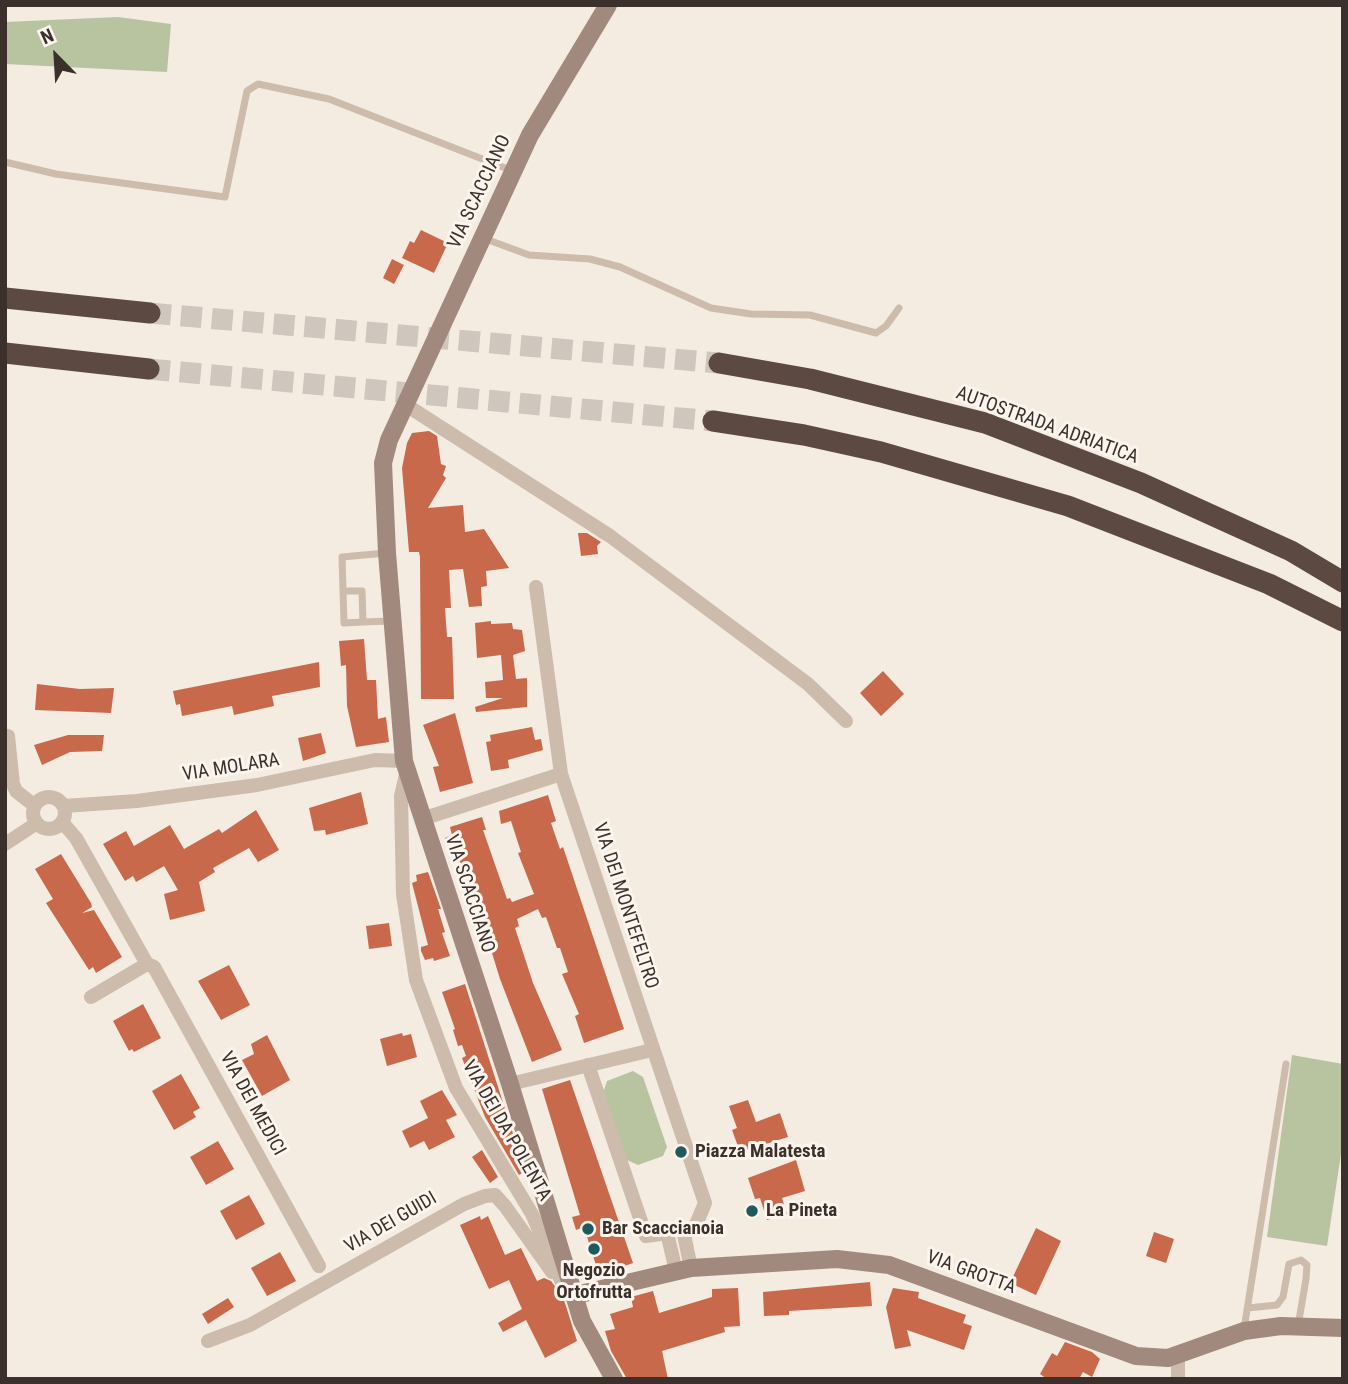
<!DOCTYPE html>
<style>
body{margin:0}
#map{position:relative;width:1348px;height:1384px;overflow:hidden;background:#f4ebe1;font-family:"Roboto Condensed",sans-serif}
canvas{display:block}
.frame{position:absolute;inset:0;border:7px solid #3b302b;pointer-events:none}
.north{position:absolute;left:21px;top:21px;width:70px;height:70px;-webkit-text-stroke:5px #fbf5ee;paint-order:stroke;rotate:336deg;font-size:19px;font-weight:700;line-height:28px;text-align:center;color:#3b302b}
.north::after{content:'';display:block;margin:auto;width:24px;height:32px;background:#3b302b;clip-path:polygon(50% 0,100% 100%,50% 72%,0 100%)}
</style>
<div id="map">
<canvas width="1348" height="1384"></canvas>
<div class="frame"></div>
<div class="north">N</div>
</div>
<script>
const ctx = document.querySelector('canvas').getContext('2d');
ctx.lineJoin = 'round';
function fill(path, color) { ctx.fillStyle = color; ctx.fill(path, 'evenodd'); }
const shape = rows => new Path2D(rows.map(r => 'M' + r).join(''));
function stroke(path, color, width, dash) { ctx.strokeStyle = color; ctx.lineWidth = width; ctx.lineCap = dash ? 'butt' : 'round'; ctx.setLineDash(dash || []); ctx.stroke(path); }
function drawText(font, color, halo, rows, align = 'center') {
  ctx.font = font + ' "Roboto Condensed",sans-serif'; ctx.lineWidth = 6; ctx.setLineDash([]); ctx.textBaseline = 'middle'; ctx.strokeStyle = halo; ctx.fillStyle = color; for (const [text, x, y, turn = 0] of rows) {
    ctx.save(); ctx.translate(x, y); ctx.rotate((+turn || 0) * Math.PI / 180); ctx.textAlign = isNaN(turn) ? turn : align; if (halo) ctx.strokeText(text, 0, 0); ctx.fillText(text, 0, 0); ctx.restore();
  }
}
const green = shape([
 [118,17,171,24,167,72,5,64,5,22],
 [1292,1055,1343,1064,1343,1141,1327,1246,1267,1237],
 [633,1071,643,1077,667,1147,663,1156,638,1165,627,1160,603,1093,607,1081]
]);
const building = shape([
 [421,230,448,243,434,273,402,258,410,241,414,243],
 [392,259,404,265,394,284,383,278],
 [429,431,437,436,441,464,446,466,443,475,446,478,428,508,463,505,465,532,484,529,509,568,486,571,487,586,481,587,482,606,469,607,463,569,449,570,451,608,445,608,447,637,452,637,454,699,421,699,420,557,419,552,409,552,402,468,407,443,412,433],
 [578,533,587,533,601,542,597,546,598,554,581,556],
 [491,621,491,624,512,623,513,629,522,630,525,651,513,655,516,679,527,678,527,707,476,712,475,707,503,698,486,698,485,682,503,680,501,655,477,658,475,623],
 [364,639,367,680,376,680,378,719,386,717,389,742,356,747,347,706,346,665,341,666,339,641],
 [319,662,320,687,272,696,274,706,234,715,232,706,182,716,180,704,176,705,173,691],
 [883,671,904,694,881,716,860,693],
 [37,684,80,689,114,688,111,713,35,710],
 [455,713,473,783,440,792,433,767,439,766,423,725],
 [532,727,535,740,541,739,543,750,508,760,509,768,491,771,486,742,491,741,490,735],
 [321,733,326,753,303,761,298,738],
 [68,735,104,735,102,751,70,752,42,765,34,745],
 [361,792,368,824,326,835,325,830,314,831,309,808],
 [548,795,556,821,551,823,560,849,563,847,624,1029,584,1043,575,1016,579,1014,562,974,568,972,560,948,557,948,546,917,542,918,538,909,517,919,519,926,515,928,533,983,562,1050,532,1062,500,979,472,888,468,890,458,854,451,856,445,838,452,835,450,827,482,817,486,830,483,830,507,899,510,898,512,902,534,894,518,853,521,852,511,821,501,824,499,811],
 [256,810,279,850,258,862,249,848,213,868,215,872,199,882,205,911,170,920,164,894,178,890,164,866,136,882,133,876,125,881,103,844,126,831,134,846,170,825,184,849,219,829,222,833],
 [61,854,91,903,92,907,82,913,94,910,122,957,96,973,93,967,89,970,46,903,53,899,35,869],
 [428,872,441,909,438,909,445,932,442,933,450,956,434,961,433,958,425,960,421,951,421,947,428,945,412,883,417,881,416,875],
 [389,923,392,946,369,949,366,926],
 [229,965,250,1005,221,1020,198,981],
 [465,984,525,1171,519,1175,485,1117,462,1058,466,1056,462,1045,458,1046,453,1030,455,1029,442,992],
 [143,1004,161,1038,134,1052,132,1049,129,1051,113,1021],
 [402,1033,403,1036,411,1034,417,1057,387,1066,380,1039],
 [267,1035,290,1080,262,1096,242,1060,254,1054,251,1044],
 [181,1074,200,1108,193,1112,196,1117,174,1130,152,1091],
 [570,1080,633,1263,599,1275,584,1227,576,1230,572,1217,580,1215,542,1089],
 [442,1090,457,1115,446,1120,455,1137,429,1150,424,1141,410,1148,402,1131,428,1118,420,1101],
 [748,1100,756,1122,780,1113,788,1137,740,1152,732,1130,737,1128,729,1106],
 [218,1141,234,1169,206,1185,190,1157],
 [482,1150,498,1177,490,1183,472,1157],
 [796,1160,805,1191,782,1198,787,1214,767,1220,760,1198,755,1199,748,1178],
 [249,1195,265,1224,236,1240,220,1211],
 [480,1216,481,1220,488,1216,505,1255,521,1248,537,1281,544,1278,551,1281,563,1297,577,1341,545,1358,526,1320,503,1332,498,1323,522,1309,509,1280,489,1289,479,1267,460,1225],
 [1036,1228,1061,1241,1036,1295,1010,1283],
 [1154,1232,1174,1239,1166,1263,1146,1256],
 [280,1252,296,1281,267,1296,251,1268],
 [870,1282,872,1306,789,1311,789,1315,764,1316,763,1292],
 [738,1288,740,1326,724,1327,725,1332,662,1351,668,1379,627,1379,611,1351,605,1331,615,1329,610,1314,633,1307,631,1297,653,1291,659,1313,712,1297,712,1289],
 [893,1288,919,1292,918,1298,966,1315,963,1323,972,1326,964,1350,907,1330,911,1346,895,1349,886,1307],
 [228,1298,234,1307,208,1324,202,1314],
 [1065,1342,1092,1352,1100,1359,1092,1377,1083,1372,1079,1379,1047,1379,1040,1374,1052,1353,1057,1356]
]);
const highwayTunnel = shape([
 [150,313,719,363],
 [149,369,713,421]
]);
const lane = shape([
 [5,162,56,174,225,197,247,91,258,84,329,99,513,171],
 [483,238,529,255,590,259,620,267,711,308,751,314,810,315,876,333,886,326,899,308],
 [343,591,342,557,386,553],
 [363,622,344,623,343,591,362,591,363,622,391,621],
 [1248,1308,1277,1305,1283,1297,1289,1264,1301,1260,1307,1265,1306,1279,1298,1326],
 [1244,1329,1286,1064]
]);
const street = shape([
 [406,405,610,536,808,684,846,721],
 [536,587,561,774,705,1203,695,1227,683,1230,691,1268],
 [8,736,13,784,16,791,35,806],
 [407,770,401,796,403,894,416,980,456,1088,532,1214,563,1285,569,1290],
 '33 813a16 16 0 1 1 32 0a16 16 0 1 1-32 0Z',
 [64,806,137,801,257,785,375,760,404,761],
 [422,819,561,774],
 [62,822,76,838,147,964,154,967,319,1266],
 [5,844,37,823],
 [91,997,147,964],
 [588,1065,646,1236,667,1233,676,1271],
 [510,1084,652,1050],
 [208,1341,250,1325,464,1204,485,1196,495,1195,505,1206,552,1272],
 [1178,1379,1178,1355]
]);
const secondary = shape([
 [608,5,530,135,389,440,383,463,387,553,404,761,510,1084,582,1321,614,1379],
 [576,1295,691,1268,837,1259,889,1265,1136,1356,1168,1358,1244,1331,1281,1326,1343,1328]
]);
const highway = shape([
 [5,298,150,313],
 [5,353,149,369],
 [719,363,810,379,985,423,1141,483,1291,551,1343,582],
 [713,421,804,435,881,452,1068,506,1269,584,1343,621]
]);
const markers = [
 [681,1152,7,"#1f5a5e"],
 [752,1211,7,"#1f5a5e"],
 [588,1229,7,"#1f5a5e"],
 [594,1249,7,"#1f5a5e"]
];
const streetNames = [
 ["VIA SCACCIANO",480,192,-65],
 ["AUTOSTRADA ADRIATICA",1047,426,20],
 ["VIA MOLARA",231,768,-9],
 ["VIA SCACCIANO",469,894,72],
 ["VIA DEI MONTEFELTRO",625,906,72],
 ["VIA DEI MEDICI",252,1104,61],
 ["VIA DEI DA POLENTA",506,1131,60],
 ["VIA DEI GUIDI",391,1223,-30],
 ["VIA GROTTA",971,1273,20]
];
const poiNames = [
 ["Piazza Malatesta",695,1152],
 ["La Pineta",766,1211],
 ["Bar Scaccianoia",602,1229],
 ["Negozio",594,1271,"center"],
 ["Ortofrutta",594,1293,"center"]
];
fill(green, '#b8c4a0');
fill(building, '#c8694b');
stroke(highwayTunnel, '#cfc6bd', 21, [21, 10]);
stroke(lane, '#cdbbac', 7);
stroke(street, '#cdbbac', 14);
stroke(secondary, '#a18a7d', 18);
stroke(highway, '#5c4a42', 21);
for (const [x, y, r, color] of markers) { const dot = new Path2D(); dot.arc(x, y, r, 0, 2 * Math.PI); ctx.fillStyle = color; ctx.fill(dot); stroke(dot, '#fbf5ee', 2.5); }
drawText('19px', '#3b302b', '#fbf5ee', streetNames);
drawText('bold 19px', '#3b302b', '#fbf5ee', poiNames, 'left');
</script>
